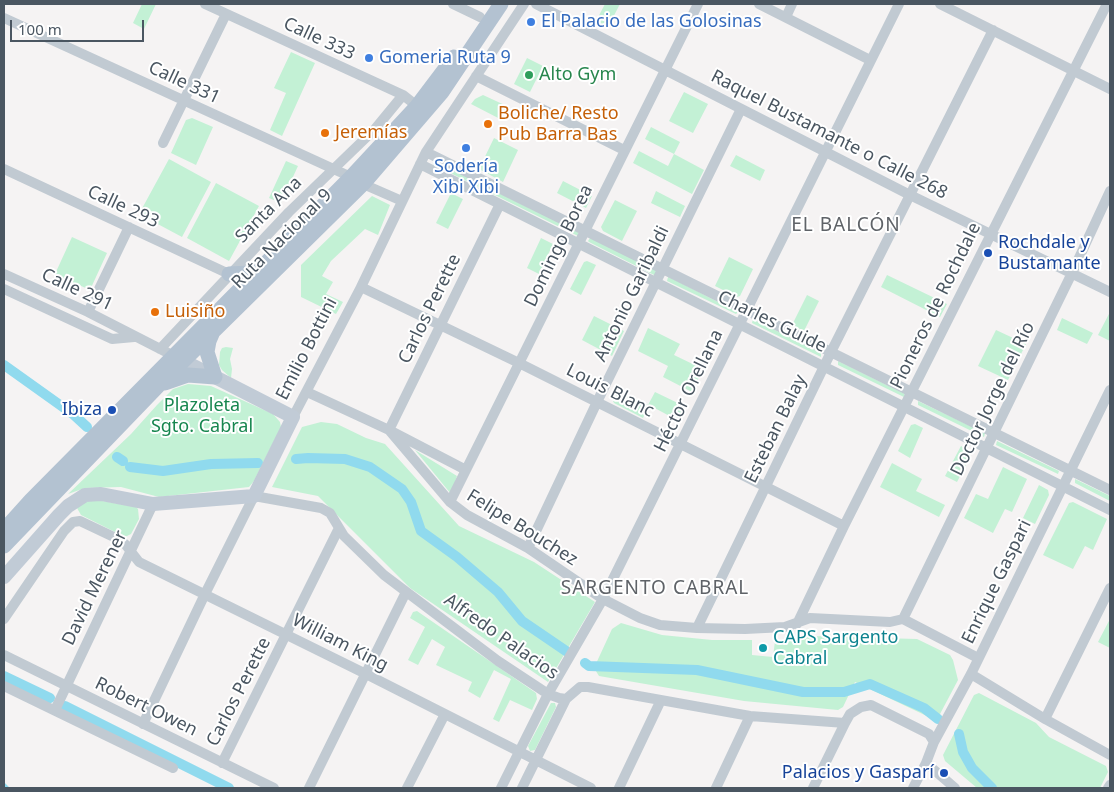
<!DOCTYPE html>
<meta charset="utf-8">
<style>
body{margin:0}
#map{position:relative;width:1114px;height:792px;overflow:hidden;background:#f5f3f3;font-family:"Noto Sans",sans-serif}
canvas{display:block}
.frame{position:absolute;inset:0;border:5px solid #4a5661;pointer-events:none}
.scale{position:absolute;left:10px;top:20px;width:134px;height:22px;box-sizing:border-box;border:2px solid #4a5661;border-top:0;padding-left:6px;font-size:15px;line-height:18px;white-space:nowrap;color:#4a5661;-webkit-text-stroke:4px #fff;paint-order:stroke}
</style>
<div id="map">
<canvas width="1114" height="792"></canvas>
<div class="frame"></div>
<div class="scale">100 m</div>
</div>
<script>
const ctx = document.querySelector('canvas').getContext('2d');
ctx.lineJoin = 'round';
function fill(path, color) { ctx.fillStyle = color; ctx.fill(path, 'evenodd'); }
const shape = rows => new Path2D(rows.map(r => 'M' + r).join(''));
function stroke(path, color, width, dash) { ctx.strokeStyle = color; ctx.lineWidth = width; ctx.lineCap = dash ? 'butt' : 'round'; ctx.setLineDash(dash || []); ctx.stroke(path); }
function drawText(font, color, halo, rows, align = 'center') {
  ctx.font = font + ' "Noto Sans",sans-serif'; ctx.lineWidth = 4; ctx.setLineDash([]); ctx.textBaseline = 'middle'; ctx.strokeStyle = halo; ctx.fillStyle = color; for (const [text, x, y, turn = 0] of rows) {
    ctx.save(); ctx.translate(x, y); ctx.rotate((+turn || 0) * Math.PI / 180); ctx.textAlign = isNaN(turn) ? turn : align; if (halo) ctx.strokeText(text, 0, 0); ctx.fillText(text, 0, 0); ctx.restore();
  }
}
const green = shape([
 [142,4,156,4,144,29,133,23],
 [605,4,620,4,607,29,595,23],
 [291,52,315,63,282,136,270,130,286,93,274,88],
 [527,58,543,66,530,92,514,84],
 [684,92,708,104,693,133,669,121],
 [483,95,509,107,502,120,471,104,475,99],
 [192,118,213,127,196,165,171,153,186,120],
 [651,127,680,142,674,154,704,170,692,194,633,163,639,151,668,166,674,154,645,139],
 [494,138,518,150,503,182,479,169],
 [736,155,765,170,760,181,730,166],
 [169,159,211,182,182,237,139,214],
 [286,161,298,166,281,203,269,198],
 [434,161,578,232,578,236,434,165,433,164],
 [563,181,592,196,586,208,557,193],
 [216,183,259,206,229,261,187,238],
 [656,191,685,206,680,217,651,203],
 [451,193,463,199,448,229,436,223],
 [372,196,390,205,378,235,365,229,331,261,322,276,333,282,326,294,343,302,336,314,301,297,301,265],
 [615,200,637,211,622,241,603,231,601,227],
 [72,237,107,253,90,290,55,274],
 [541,238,553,244,539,274,527,268],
 [590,238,658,271,656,276,589,242,588,241],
 [729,257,753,269,740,296,737,297,715,286],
 [587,261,596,265,581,295,570,289,584,262],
 [887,275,947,304,940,317,881,287],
 [668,277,669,277,738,312,736,314,667,281],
 [807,295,819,301,804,331,792,325],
 [1110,312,1110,341,1098,335],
 [594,316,624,331,612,356,582,340],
 [1062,318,1093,333,1087,344,1057,330],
 [753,319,821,353,821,357,752,323],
 [648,328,680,344,674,355,703,369,692,392,663,377,668,366,638,351],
 [996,330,1026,344,1008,380,978,366],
 [226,347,233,348,230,359,232,369,231,378,222,370,219,365,220,352,222,348],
 [838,361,905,394,904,397,838,365],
 [188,384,211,386,273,414,280,422,281,427,254,481,249,487,159,497,121,487,85,488,68,494,131,434,157,405,173,389],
 [619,390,648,405,655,392,684,406,677,420,649,405,643,418,614,403,613,401],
 [918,401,985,433,984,437,918,405],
 [321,422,337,424,366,438,385,444,459,526,534,562,595,602,548,682,410,588,318,496,272,487,302,427],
 [915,424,923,428,910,458,898,451,911,425],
 [997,441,1059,471,1058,474,996,445],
 [961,446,969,451,971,455,957,482,945,476],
 [415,450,457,476,451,494],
 [892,463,922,479,916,491,945,505,939,517,880,487],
 [1003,467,1027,479,1012,512,1005,509,993,533,964,518,976,494,988,499],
 [1075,479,1110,496,1110,501,1075,483],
 [1039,485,1048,490,1049,495,1035,524,1023,518],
 [97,500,136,507,138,509,139,519,131,534,125,537,81,515,77,508,86,501],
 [1073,502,1107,519,1093,550,1085,546,1073,569,1043,555,1069,503],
 [417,611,536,693,537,699,532,710,510,700,499,722,493,719,511,679,494,670,480,698,468,691,472,682,436,665,445,647,432,639,418,665,408,660,425,627,410,618,413,612],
 [1110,619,1110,648,1098,642],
 [621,623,662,635,712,640,752,640,752,655,773,657,775,641,811,636,917,639,950,655,953,660,958,680,940,714,931,718,855,682,843,707,838,710,744,701,599,676,594,668,612,629],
 [979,693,1036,723,1049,737,1106,766,1108,772,1100,788,977,788,945,761,943,755,974,695],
 [551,703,555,703,556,707,535,750,530,751,528,746]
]);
const stream = shape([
 [4,784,8,788]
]);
const canal = shape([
 [4,365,74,415,87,427],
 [117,457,123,461],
 [296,459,308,458,345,459,370,467,402,489,411,502,421,531,457,557,498,592,522,621,566,651],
 [130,467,163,471,211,464,258,463],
 [585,663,589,666,697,670,803,692,844,692,870,684,924,708,938,719],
 [4,676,50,698],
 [65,706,229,788],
 [959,734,963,752,972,768,992,788]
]);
const street = shape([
 [205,4,403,95,417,106],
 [453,4,480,17],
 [536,4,910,195,1110,292],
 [759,4,870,60],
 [940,4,1110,89],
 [786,17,792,4],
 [4,18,351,177],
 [476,76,624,150],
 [163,143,226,14],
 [426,152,1110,490],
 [420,164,1110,510],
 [4,169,229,274],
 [363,184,402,201],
 [4,274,88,312,174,356],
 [361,287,519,363,844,526],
 [4,289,112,339,134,337],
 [88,312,129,227],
 [160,349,289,212,375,129,403,95],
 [307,392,389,430,450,502,467,515,528,548,603,599,640,618,660,625,697,628,745,629,785,627,810,618,890,622,903,619,978,658],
 [293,417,361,287,426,152,524,4],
 [466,470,389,430,500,204],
 [450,502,698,4],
 [528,548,597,402,741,109],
 [4,619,64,531,73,522,80,521,118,539,125,544,139,562,366,674,591,788],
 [903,619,1072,273,1110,191],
 [797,624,844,526,1107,4],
 [697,628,831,352,993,30],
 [4,655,274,788],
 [971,674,1045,719,1110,755],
 [4,686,173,768],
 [55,710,153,504],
 [1045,719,1110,588],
 [143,724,205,594,254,496,321,508,330,513,344,536,384,575,498,661,548,694,559,698,566,699,580,687,588,687,750,716,845,723,850,714,861,707,871,705,929,734,934,742],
 [222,763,339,528],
 [926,763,955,788],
 [309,788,406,592],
 [407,788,445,714],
 [501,788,548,694,603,599,899,4],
 [522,788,566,699],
 [619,788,661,700],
 [716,788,750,716],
 [813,788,845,723],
 [913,788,926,763,934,742,971,674,1110,390],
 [1108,788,1110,785]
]);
const secondary = shape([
 [4,577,59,515,68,506,85,495,101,494,153,504,254,496,293,417,174,356]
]);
const primary = shape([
 [229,274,251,273,259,269],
 [165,383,188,375,215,377,207,352,209,341,212,334],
 [4,530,31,500,351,177,417,106,454,57],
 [4,546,158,386,363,184,442,92,501,4]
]);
const markers = [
 [531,22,5,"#3f7fe0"],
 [369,58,5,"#3f7fe0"],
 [529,75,5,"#2e9e5b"],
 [488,124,5,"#e8710a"],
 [325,133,5,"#e8710a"],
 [466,148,5,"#3f7fe0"],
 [988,253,5,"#1a4fb4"],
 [155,312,5,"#e8710a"],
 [112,410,5,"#1a4fb4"],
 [763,648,5,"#0f9aa8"],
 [944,773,5,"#1a4fb4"]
];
const shopNames = [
 ["El Palacio de las Golosinas",541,22],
 ["Gomeria Ruta 9",379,58],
 ["Sodería",466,167,"center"],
 ["Xibi Xibi",466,188,"center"]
];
const streetNames = [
 ["Calle 333",319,39,25],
 ["Calle 331",184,83,25],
 ["Raquel Bustamante o Calle 268",829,135,27],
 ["Calle 293",123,207,25],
 ["Santa Ana",269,210,-45],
 ["Ruta Nacional 9",282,239,-45],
 ["Domingo Borea",559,246,-64],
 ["Calle 291",77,290,25],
 ["Antonio Garibaldi",632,294,-64],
 ["Pioneros de Rochdale",936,306,-64],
 ["Carlos Perette",430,309,-64],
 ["Charles Guide",772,322,26],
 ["Emilio Bottini",307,349,-63],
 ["Louis Blanc",610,391,27],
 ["Héctor Orellana",689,391,-64],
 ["Doctor Jorge del Río",993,399,-64],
 ["Esteban Balay",776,429,-64],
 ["Felipe Bouchez",522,528,32],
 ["Enrique Gaspari",997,582,-64],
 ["David Merener",95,588,-64],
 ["Alfredo Palacios",501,637,35],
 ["William King",340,643,27],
 ["Carlos Perette",239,692,-63],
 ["Robert Owen",146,707,26]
];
const leisureNames = [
 ["Alto Gym",539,75]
];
const foodNames = [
 ["Boliche/ Resto",498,114],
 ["Pub Barra Bas",498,135],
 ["Jeremías",335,133],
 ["Luisiño",165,312]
];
const transitNames = [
 ["Rochdale y",998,243,"left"],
 ["Bustamante",998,264,"left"],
 ["Ibiza",102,410],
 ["Palacios y Gasparí",934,773]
];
const parkNames = [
 ["Plazoleta",202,406],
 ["Sgto. Cabral",202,427]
];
const cultureNames = [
 ["CAPS Sargento",773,638],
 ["Cabral",773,659]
];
const neighbourhoodNames = [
 ["EL BALCÓN",846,226],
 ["SARGENTO CABRAL",655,589]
];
fill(green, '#c3f1d5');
stroke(stream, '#90daee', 2.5);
stroke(canal, '#90daee', 10);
stroke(street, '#c1cad2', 10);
stroke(secondary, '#c1cbd6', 14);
stroke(primary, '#b3c2d1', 15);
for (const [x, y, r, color] of markers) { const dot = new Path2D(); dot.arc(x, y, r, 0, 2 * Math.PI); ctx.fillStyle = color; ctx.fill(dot); stroke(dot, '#fff', 2); }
drawText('18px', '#366cbe', '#fff', shopNames, 'left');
drawText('18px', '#4a5661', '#fff', streetNames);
drawText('18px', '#27864d', '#fff', leisureNames, 'left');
drawText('18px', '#c56008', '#fff', foodNames, 'left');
drawText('18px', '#164399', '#fff', transitNames, 'right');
drawText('18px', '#17864f', '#fff', parkNames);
drawText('18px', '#0d838f', '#fff', cultureNames, 'left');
ctx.letterSpacing = '1px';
drawText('19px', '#5f6368', '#fff', neighbourhoodNames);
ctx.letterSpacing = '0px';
</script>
